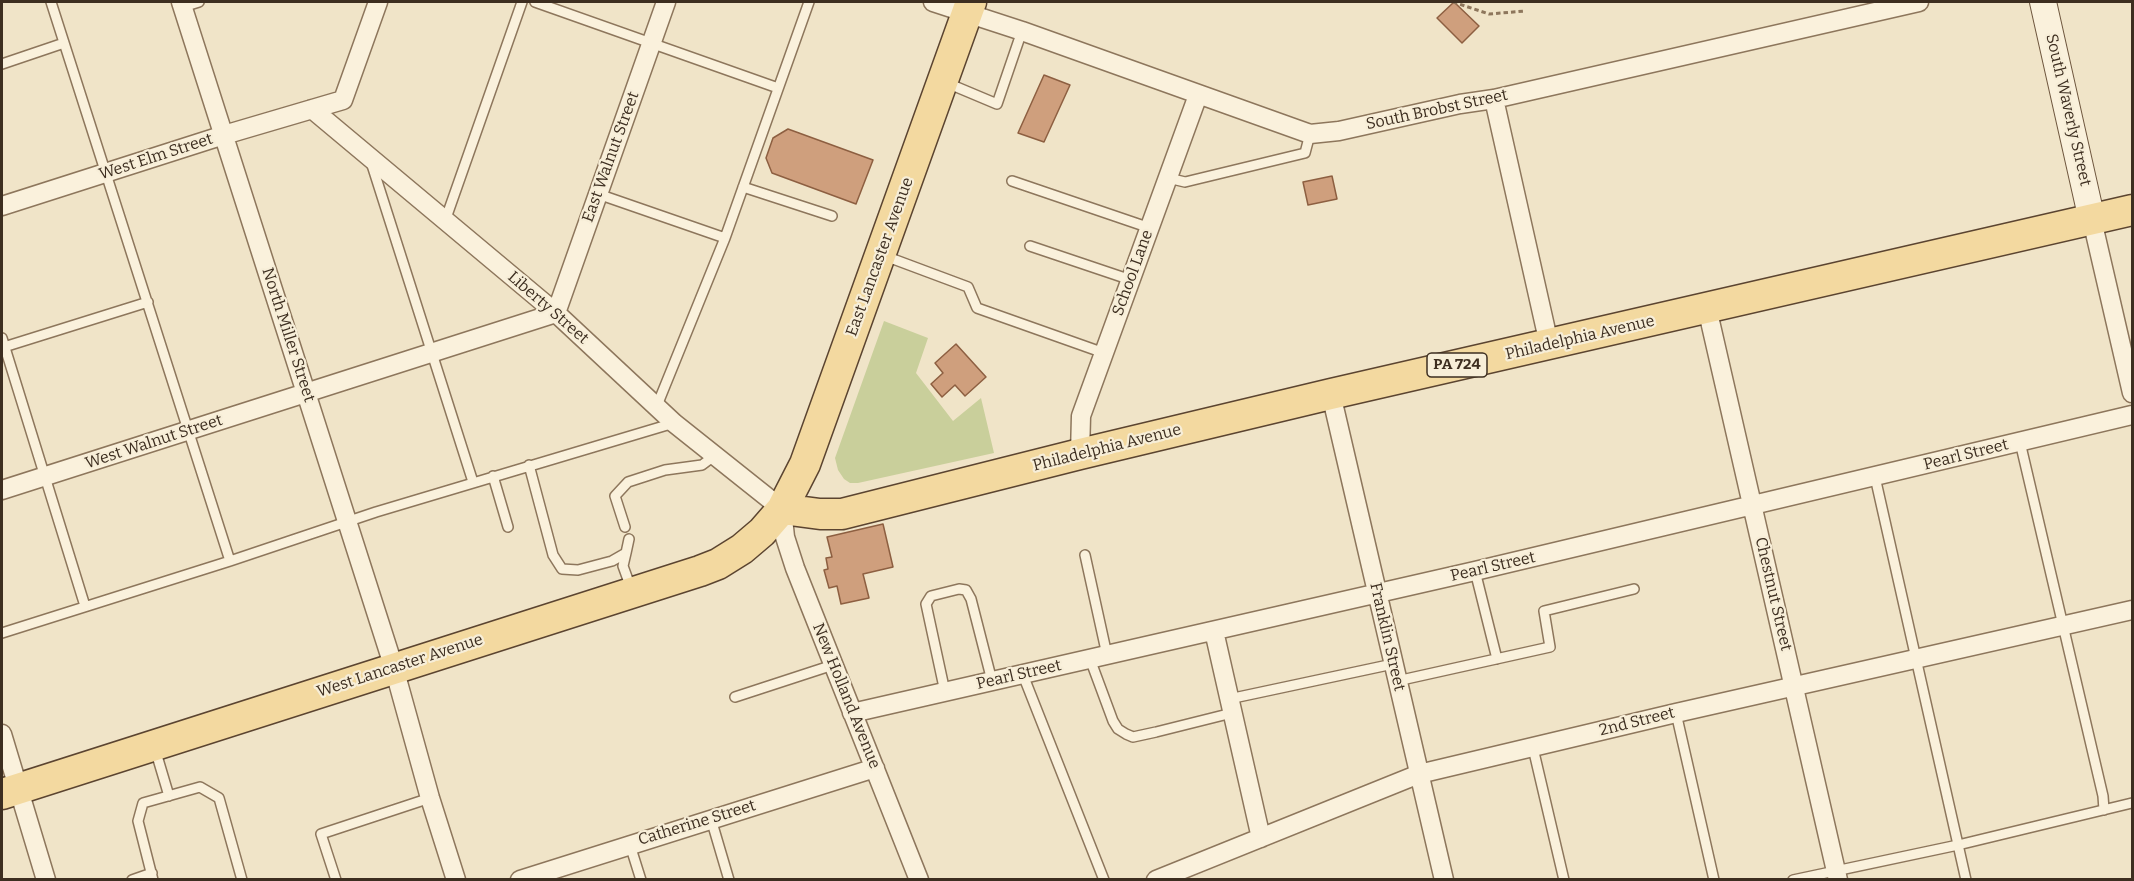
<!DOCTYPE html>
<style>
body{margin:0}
#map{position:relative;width:2134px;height:881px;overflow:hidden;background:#f0e4c8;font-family:Bitter,serif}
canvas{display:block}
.frame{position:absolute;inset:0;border:3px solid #3d2e20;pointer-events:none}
</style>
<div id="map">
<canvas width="2134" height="881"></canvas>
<div class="frame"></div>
</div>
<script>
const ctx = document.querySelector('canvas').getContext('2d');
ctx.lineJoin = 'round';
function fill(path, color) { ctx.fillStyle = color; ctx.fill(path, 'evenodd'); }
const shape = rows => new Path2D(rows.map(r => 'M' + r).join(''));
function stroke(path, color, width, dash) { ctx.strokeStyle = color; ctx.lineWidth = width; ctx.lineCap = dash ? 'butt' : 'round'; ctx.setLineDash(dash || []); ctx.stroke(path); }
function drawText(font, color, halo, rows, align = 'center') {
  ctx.font = font + ' Bitter,serif'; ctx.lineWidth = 4.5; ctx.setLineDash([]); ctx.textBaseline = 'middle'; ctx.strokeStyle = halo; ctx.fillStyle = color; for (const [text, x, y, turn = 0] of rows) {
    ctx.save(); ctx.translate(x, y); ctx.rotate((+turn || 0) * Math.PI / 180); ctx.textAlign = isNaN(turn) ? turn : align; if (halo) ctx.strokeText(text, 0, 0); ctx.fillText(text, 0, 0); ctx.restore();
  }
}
const green = shape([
 [884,321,928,338,916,373,953,421,981,398,994,453,858,483,850,483,844,479,838,470,835,458]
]);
const building = shape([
 [1454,2,1479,26,1462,43,1437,18,1454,2],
 [1044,75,1070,85,1044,142,1018,133,1044,75],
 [788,129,873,160,856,204,772,173,766,158,773,138,788,129],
 [1332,176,1337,199,1308,205,1303,182,1332,176],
 [956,344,986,377,965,396,955,385,942,397,931,384,943,373,935,363,956,344],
 [883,524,893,567,863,574,869,598,841,604,837,586,829,588,824,570,828,569,826,558,832,557,827,537,883,524]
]);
const path = shape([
 [1453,2,1489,14,1525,11]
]);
const lane = shape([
 [51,2,230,561],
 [535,2,778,88],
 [183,7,199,2],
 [2,64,64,43],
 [947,83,997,104,1022,31],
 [371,162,473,482],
 [1168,178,1185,182,1305,153,1310,134],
 [1012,181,1150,228],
 [743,187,832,216],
 [598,194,725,238],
 [445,221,522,2],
 [1030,246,1131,280],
 [885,256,968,287,977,308,1104,353],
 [2,338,85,606],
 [4,347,148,302],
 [656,408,725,238,809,2],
 [2020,442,2103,796,2104,810],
 [529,465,553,555,562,569,578,570,612,561,626,553,629,539],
 [493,476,508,527],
 [1875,477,1966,880],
 [625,527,615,496,628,482,665,470,702,465,714,456],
 [626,553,623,566,631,588],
 [1085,555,1107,655],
 [1475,571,1497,659],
 [2,633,230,561,376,512,674,423],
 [1090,659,1113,721,1118,729,1126,734,1133,737,1156,732,1232,713],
 [1023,675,1104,880],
 [1397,681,1550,647,1544,611,1634,589],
 [945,692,926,604,931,596,959,589,966,590,971,599,992,681],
 [735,697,833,665],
 [1229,699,1393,664],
 [1676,713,1714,880],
 [1533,748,1564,880],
 [155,749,169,796],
 [711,819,729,880],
 [630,845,641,880],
 [132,880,152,873],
 [153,880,138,821,143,803,200,787,219,798,242,880],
 [336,880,321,834,430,798],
 [1793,880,1958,845,2132,803]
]);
const street = shape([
 [181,2,394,668,430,798,456,880],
 [933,2,1022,31,1310,134,1339,131,1460,104,1494,99,1919,2],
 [1494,99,1549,344],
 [312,109,556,313,674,423,782,509,785,537,795,568,919,880],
 [2,206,224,135,343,100,378,2],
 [2092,220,2132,393],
 [1707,308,1838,880],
 [1331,394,1444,880],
 [1080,454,1081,416,1198,95],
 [2,490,556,313,666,2],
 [1214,631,1261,838],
 [852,713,1475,571,2132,415],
 [2,734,46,880],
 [520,880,875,768],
 [1156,880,1419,774,1676,713,2132,610]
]);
const secondary = shape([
 [2043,2,2092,220]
]);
const primary = shape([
 [782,509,820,514,842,514,1080,454,1331,394,2132,210],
 [2,794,700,571,718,564,742,549,762,532,782,509,805,464,971,2]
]);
const shields = [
 [1457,365,60]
];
const shieldNames = [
 ["PA 724",1457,365]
];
const streetNames = [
 ["South Brobst Street",1437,110,-12],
 ["South Waverly Street",2068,110,77],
 ["West Elm Street",156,157,-18],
 ["East Walnut Street",611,157,-70],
 ["East Lancaster Avenue",880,257,-70],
 ["School Lane",1133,273,-70],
 ["Liberty Street",548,308,41],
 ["North Miller Street",288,335,72],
 ["Philadelphia Avenue",1580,338,-13],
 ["West Walnut Street",154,442,-18],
 ["Philadelphia Avenue",1107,448,-14],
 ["Pearl Street",1966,455,-14],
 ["Pearl Street",1493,567,-13],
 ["Chestnut Street",1773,594,77],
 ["Franklin Street",1387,637,77],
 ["West Lancaster Avenue",400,666,-18],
 ["Pearl Street",1019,675,-13],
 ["New Holland Avenue",846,696,68],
 ["2nd Street",1637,722,-14],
 ["Catherine Street",697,823,-17]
];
fill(green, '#c9cf9b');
fill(building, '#cf9f7d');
stroke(building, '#8d5f41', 1.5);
stroke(lane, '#8d765c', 12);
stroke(street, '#8d765c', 21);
stroke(secondary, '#6f573f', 28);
stroke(primary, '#5b4430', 33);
stroke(path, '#8d765c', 3, [4.5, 3]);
stroke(lane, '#faf1dc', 9);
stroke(street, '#faf1dc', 18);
stroke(secondary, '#faf1dc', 26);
stroke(primary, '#f3d9a0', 30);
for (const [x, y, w] of shields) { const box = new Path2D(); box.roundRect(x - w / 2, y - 12, w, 24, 4.5); ctx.fillStyle = '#f7eed8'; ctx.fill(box); stroke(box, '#3d2e20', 1.5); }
drawText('bold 15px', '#3d2e20', null, shieldNames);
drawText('16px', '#3d2e20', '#f7eed8', streetNames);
</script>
